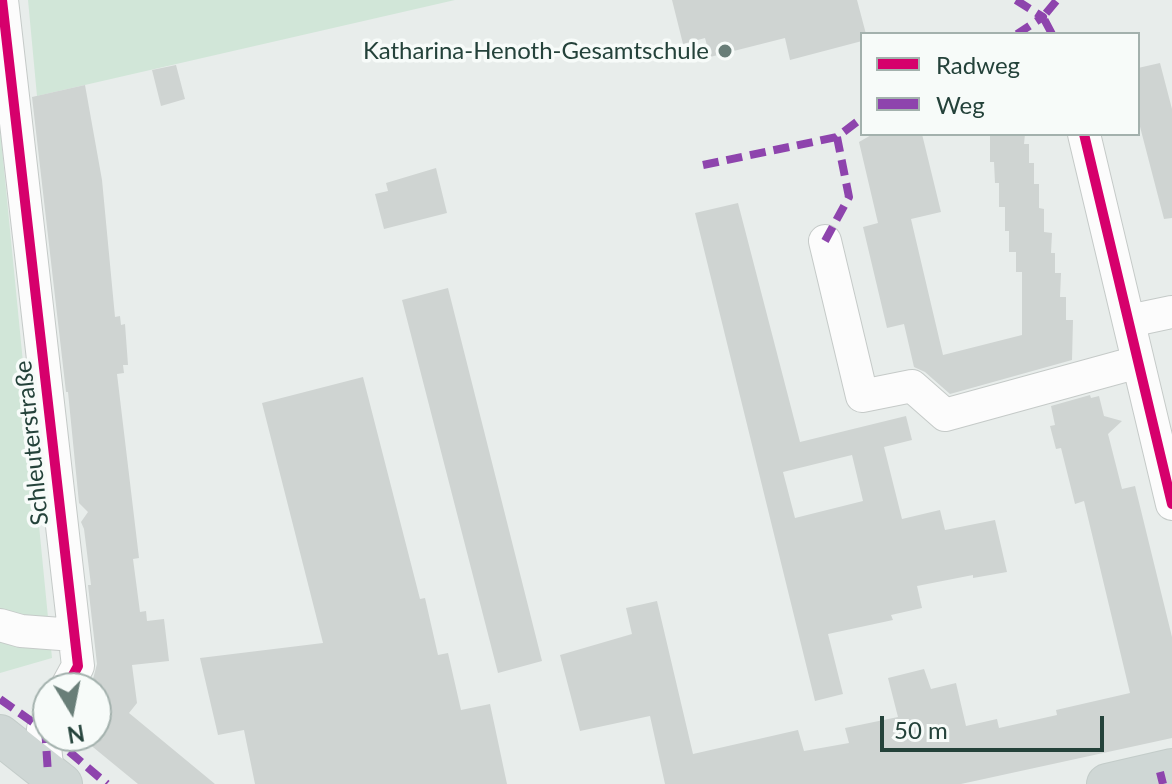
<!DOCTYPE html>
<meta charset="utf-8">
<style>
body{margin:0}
#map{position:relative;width:1172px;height:784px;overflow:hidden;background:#e8edeb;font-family:Lato,sans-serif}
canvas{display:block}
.legend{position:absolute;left:860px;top:32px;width:280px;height:104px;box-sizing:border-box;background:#f7fbf9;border:2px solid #a3b1ad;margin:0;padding:10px 14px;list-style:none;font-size:24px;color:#24423a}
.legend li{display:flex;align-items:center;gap:16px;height:40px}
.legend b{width:40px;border:2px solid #a3b1ad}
.north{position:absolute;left:32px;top:672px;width:80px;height:80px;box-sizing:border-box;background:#f7fbf9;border:2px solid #a3b1ad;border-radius:50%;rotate:170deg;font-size:22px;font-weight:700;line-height:32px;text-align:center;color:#24423a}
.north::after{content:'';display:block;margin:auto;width:28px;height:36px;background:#697e78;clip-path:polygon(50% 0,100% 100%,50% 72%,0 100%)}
.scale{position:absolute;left:880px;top:716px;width:224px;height:36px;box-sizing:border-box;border:4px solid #24423a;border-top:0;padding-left:10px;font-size:24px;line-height:28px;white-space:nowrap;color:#24423a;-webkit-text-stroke:6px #f7fbf9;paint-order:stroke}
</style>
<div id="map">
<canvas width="1172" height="784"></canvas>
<ul class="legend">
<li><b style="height:10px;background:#d6006c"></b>Radweg</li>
<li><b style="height:10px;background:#8e44ad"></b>Weg</li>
</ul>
<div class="north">N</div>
<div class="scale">50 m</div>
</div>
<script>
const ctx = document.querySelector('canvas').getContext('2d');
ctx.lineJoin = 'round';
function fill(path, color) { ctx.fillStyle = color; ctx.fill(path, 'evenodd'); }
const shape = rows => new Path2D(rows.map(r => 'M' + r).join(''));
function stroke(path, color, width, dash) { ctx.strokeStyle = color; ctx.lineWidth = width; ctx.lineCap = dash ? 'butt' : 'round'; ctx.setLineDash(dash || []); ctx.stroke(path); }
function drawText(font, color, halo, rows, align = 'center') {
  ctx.font = font + ' Lato,sans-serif'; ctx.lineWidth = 7; ctx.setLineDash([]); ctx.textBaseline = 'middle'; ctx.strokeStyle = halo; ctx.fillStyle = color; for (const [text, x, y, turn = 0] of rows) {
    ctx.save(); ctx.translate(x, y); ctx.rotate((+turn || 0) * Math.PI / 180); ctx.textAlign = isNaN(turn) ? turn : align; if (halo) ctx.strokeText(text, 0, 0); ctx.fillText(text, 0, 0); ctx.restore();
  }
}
const green = shape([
 [28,0,455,0,37,96],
 [0,128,52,658,0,673]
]);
const building = shape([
 [672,0,857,0,866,34,862,34,862,41,790,60,785,38,710,57,705,38,683,44],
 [1160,63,1172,109,1172,218,1164,219,1138,119,1138,68],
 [176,65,185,99,161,106,152,70],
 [85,85,102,180,115,317,120,316,121,325,125,324,128,365,123,365,124,373,117,374,139,558,133,559,140,612,146,611,147,621,164,619,169,661,132,665,137,703,129,713,215,784,138,784,88,743,107,719,96,710,96,688,94,688,93,679,97,664,88,585,91,585,84,529,81,522,88,512,79,503,68,392,66,392,32,97],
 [873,134,922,134,941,212,911,219,943,355,1022,335,1022,272,1016,272,1016,252,1009,252,1009,231,1005,231,1005,207,999,207,999,183,995,183,994,162,990,162,990,134,1025,134,1024,144,1029,144,1029,163,1034,163,1034,184,1039,184,1039,208,1044,209,1044,232,1052,233,1051,253,1055,253,1055,273,1061,273,1060,297,1066,297,1066,320,1073,320,1072,360,950,394,925,372,914,367,904,324,887,328,863,227,878,223,859,142],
 [436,168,447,213,384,229,375,194,388,191,386,183],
 [738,203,800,442,906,416,912,440,884,447,902,519,940,510,945,530,995,520,1007,572,973,578,973,575,917,586,922,608,891,615,893,620,828,634,843,694,815,701,695,213],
 [852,455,863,501,795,518,783,472],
 [448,288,542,661,498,673,402,300],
 [363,377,420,599,425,598,438,655,448,653,461,710,490,704,507,784,255,784,244,730,218,735,200,658,323,643,262,403],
 [1090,395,1091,398,1099,396,1104,416,1122,421,1108,434,1122,489,1135,486,1172,637,1172,738,961,784,665,784,650,716,580,731,560,655,632,634,626,608,657,601,693,754,798,730,804,751,849,743,845,728,898,717,888,678,924,669,931,689,956,683,966,726,997,719,999,728,1057,715,1056,710,1130,693,1084,501,1075,504,1061,448,1056,449,1050,426,1055,425,1051,406]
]);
const minor = shape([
 [2,0,78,666,66,688],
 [1084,134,1172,504],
 [825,241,862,396,912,386,945,415,1138,362],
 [1129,321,1172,312],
 [0,625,21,631,74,635],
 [48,721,43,729,48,774]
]);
const major = shape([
 [0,735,62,784],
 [1107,784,1172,769]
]);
const quiet = shape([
 [1016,0,1043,17,1017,34],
 [1052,34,1043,17,1057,0],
 [703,165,837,137],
 [825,241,849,197,837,137,862,118],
 [0,699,48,733],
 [45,727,48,774],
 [51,736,107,784],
 [1160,772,1163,784]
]);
const cycleway = shape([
 [2,0,78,666,66,688],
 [1084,134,1172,504]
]);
const markers = [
 [725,51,8,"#697e78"]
];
const poiNames = [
 ["Katharina-Henoth-Gesamtschule",709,51]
];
const streetNames = [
 ["Schleuterstraße",32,443,-96]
];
fill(green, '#d1e6d8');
fill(building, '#cfd4d2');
stroke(minor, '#c5cac8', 34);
stroke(major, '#c3ccc9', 42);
stroke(minor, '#fcfcfc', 32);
stroke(major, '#cfd7d5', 40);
stroke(quiet, '#8e44ad', 8, [16, 8]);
stroke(cycleway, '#d6006c', 10);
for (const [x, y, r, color] of markers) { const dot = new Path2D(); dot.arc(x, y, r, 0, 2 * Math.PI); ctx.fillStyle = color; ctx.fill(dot); stroke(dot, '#f7fbf9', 3); }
drawText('24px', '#24423a', '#f7fbf9', poiNames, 'right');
drawText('24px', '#24423a', '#f7fbf9', streetNames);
</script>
